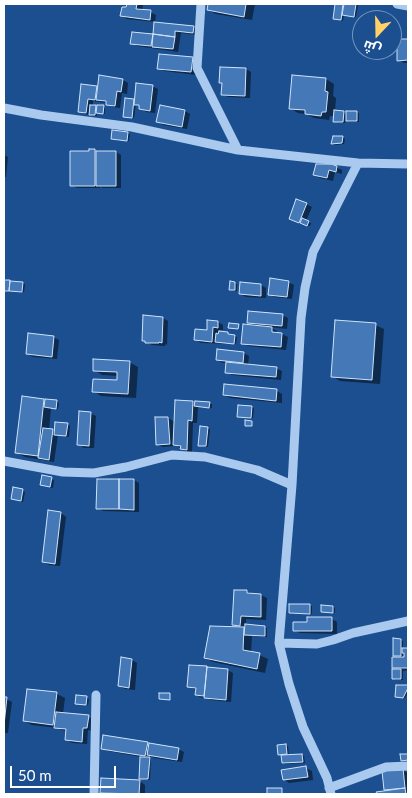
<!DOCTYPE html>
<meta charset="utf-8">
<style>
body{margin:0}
#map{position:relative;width:412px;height:798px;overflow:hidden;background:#1b4f8f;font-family:Lato,Cairo,sans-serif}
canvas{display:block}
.frame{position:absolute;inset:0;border:5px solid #fff;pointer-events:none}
.north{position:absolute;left:352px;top:10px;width:50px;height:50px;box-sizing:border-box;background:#1b4f8f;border:1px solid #7695bc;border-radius:50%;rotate:201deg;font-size:14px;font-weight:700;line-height:20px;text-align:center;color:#fff}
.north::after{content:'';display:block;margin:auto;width:18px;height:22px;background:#ffd166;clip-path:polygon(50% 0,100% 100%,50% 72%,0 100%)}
.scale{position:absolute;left:10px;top:766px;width:106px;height:22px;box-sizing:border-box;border:2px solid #fff;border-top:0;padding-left:6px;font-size:15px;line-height:18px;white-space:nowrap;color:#fff;-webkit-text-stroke:4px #1b4f8f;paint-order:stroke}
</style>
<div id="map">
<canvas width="412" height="798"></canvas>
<div class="frame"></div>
<div class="north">ش</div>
<div class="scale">50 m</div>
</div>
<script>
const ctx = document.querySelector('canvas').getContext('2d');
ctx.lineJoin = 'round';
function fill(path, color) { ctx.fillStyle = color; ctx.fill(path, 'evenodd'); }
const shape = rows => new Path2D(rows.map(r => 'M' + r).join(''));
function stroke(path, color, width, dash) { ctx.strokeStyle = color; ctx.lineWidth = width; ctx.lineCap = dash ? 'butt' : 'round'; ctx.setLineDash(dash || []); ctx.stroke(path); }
const shadow = shape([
 [128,4,143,4,142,11,150,12,156,15,155,22,127,19,122,16,127,9],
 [209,4,255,4,252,20,216,14,208,10],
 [337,4,353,4,358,5,356,17,344,15,343,21,335,18],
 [155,23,194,28,199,31,198,35,181,33,178,52,137,46,132,43,133,33,154,36],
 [398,40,408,40,408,63,404,63,399,60],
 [192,59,198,62,196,75,164,71,159,68],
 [221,68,246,69,251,72,250,98,228,97,223,94,223,84,220,82],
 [326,79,334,84,333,96,336,98,335,111,344,112,347,114,356,112,359,113,359,122,349,122,345,120,345,123,337,122,335,121,335,116,330,116,329,120,314,118,306,114,298,113,290,108],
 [123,80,128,83,127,94,122,93,120,108,113,107,107,104,107,103,93,101,93,106,103,107,105,108,105,114,97,113,97,116,92,115,85,114,79,111,82,85,99,87],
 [152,86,158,89,155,113,146,112,136,104,134,118,124,116,134,100,135,101],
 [185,111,190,114,187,129,163,125,158,122],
 [127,133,130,134,129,141,115,140,112,139],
 [342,137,345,139,344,144,335,145,333,144],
 [95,150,98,152,116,152,121,155,121,188,103,188,100,187,100,188,77,188,71,185,90,152],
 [4,155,8,157,6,177,4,177],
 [331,165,342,170,342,174,335,172,333,181,320,178,314,175],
 [306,204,312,207,306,221,311,223,310,226,296,222,290,219],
 [4,281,23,283,25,284,24,292,4,291],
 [288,282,294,285,292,299,274,297,269,294],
 [231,283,237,284,237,291,230,289],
 [241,284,261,285,266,288,266,298,246,297,240,294],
 [282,315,288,318,287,329,270,327,277,331,277,334,282,334,288,337,286,350,248,346,242,343,256,327,248,323],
 [163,318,168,321,167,345,165,344,165,346,152,345,143,340],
 [218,322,223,325,223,330,219,330,218,332,228,333,237,337,236,344,201,343,196,340,208,332],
 [375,325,384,329,380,384,340,381,332,376],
 [53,337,59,340,57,359,33,357,27,354],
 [244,353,249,356,248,365,276,368,282,371,281,380,232,375,227,372,227,363,223,363,217,360],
 [129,362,138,367,136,398,101,396,93,391,118,381,118,376,102,375,94,370],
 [277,391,282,394,282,403,230,398,224,395],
 [44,400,46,401,57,401,59,403,58,409,51,408,49,430,56,432,68,424,70,426,69,437,58,435,54,462,25,457,17,453],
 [192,402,196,404,209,403,212,404,212,408,198,407,197,423,193,423,192,452,187,452,175,445,175,446,162,447,157,444,156,419,168,418,175,422],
 [252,407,254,408,253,418,240,418,238,416],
 [90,413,96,416,94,448,84,448,78,444],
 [207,428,210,429,208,447,202,446,199,445],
 [43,477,54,480,53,488,42,485],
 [134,480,139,483,139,512,103,511,97,508],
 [14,489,25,492,23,502,12,499],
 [61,513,66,517,60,566,49,565,43,562],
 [247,591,253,595,261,595,267,598,266,620,246,619,246,626,265,627,267,628,267,637,252,636,251,653,259,655,268,659,265,673,213,662,205,658,240,628,234,625],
 [309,605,312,606,312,614,292,614,290,613],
 [333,607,335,608,335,613,325,613,322,612],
 [332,619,337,622,337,634,300,633,294,630,308,624],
 [400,640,403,641,403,650,408,650,408,670,403,671,403,680,396,680,393,678,398,670,393,667,399,658,395,656],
 [122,659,132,660,137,663,135,690,125,689,119,686],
 [190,666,228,670,233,673,231,702,211,700,207,698,202,698,196,695,197,690,194,689,188,686],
 [397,686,408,686,408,693,405,698,398,697],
 [57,694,65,698,63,714,88,717,94,720,93,731,88,730,87,744,72,743,67,740,67,731,61,730,58,728,32,725,24,721],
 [4,698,12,702,8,733,4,733],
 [87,698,89,699,88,705,79,704],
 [147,743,151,745,178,749,184,752,182,762,154,758,151,756,150,780,142,779,140,778,141,757,108,751,102,748],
 [285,745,288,746,289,755,302,755,304,756,305,763,285,764,283,762,282,755,279,754],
 [306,768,312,771,313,780,289,783,284,779],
 [402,770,408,773,408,794,378,794,378,793,386,792,383,772],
 [140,781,145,785,145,794,104,794,101,792]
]);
const building = shape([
 [127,4,137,4,136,9,151,10,150,20,120,16,122,7,126,7,127,4],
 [208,4,246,4,244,17,207,10,208,4],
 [335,4,343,4,341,20,333,19,335,4],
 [344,4,356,4,354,17,342,15,344,4],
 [154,22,194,26,193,33,175,31,175,37,153,34,154,22],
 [132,32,153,34,151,46,130,44,132,32],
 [153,34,175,37,173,49,152,47,153,34],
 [397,39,408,39,408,60,397,61,397,39],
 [159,54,193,57,191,72,157,69,159,54],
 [220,67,246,68,245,96,221,95,222,83,219,83,220,67],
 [99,75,123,79,121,92,117,91,115,106,106,105,106,101,96,100,99,75],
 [292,75,326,78,325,91,328,92,326,112,322,112,321,116,305,114,305,110,289,109,292,75],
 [136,83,153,85,150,111,139,109,139,105,134,105,136,83],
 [81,84,97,86,95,100,88,99,86,113,78,112,81,84],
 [125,98,134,99,132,118,123,117,125,98],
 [90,105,96,105,95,115,89,115,90,105],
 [97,105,104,105,103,114,96,113,97,105],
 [160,105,185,110,182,127,156,122,160,105],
 [334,110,344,111,343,122,333,122,334,110],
 [346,111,357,111,357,121,346,121,346,111],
 [112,130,128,132,127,141,111,139,112,130],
 [333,136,343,136,342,143,331,144,333,136],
 [89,149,95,149,95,186,70,186,70,151,89,151,89,149],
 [96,151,116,151,116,186,96,186,96,151],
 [316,164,331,164,337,166,336,172,329,170,327,178,313,175,316,164],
 [296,199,307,203,299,223,289,219,296,199],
 [302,218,309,221,307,226,300,223,302,218],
 [270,278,289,281,287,297,268,295,270,278],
 [4,280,10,280,9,291,4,291,4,280],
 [10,281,23,282,22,292,9,291,10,281],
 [230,281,235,282,235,290,229,290,230,281],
 [240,282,261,284,261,296,239,294,240,282],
 [248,311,283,314,282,326,247,323,248,311],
 [143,315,163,317,162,343,159,342,159,343,145,343,145,341,142,341,143,315],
 [207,320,218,321,218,328,213,327,212,342,194,340,195,329,207,330,207,320],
 [335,320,376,323,372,380,331,377,335,320],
 [229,323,239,324,238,329,228,328,229,323],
 [243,324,272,327,272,332,282,333,281,347,241,344,243,324],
 [219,331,228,332,228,334,235,335,234,344,215,342,216,333,218,334,219,331],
 [28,333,54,336,52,357,26,354,28,333],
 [217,349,244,352,243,363,216,360,217,349],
 [93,359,130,361,128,394,92,392,93,379,117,380,117,372,93,371,93,359],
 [226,362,277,367,276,377,225,373,226,362],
 [224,384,277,389,276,401,223,395,224,384],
 [22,396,44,399,38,456,15,453,22,396],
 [45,399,57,400,56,409,44,407,45,399],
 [175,400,193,401,192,421,188,420,187,450,180,449,181,446,173,445,175,400],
 [195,401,210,402,209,408,194,406,195,401],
 [238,405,252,406,251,418,237,417,238,405],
 [79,411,91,412,89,446,77,445,79,411],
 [155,417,168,417,170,444,156,445,155,417],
 [245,420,252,421,252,426,245,426,245,420],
 [55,422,68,423,66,436,54,435,55,422],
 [200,426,208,427,206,446,198,446,200,426],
 [43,428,53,429,49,460,38,458,43,428],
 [42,475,52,477,50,487,40,485,42,475],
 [97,479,119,479,119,509,96,509,97,479],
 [119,479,134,479,134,510,119,509,119,479],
 [13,487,23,489,21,501,11,499,13,487],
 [48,510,61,512,55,564,42,562,48,510],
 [234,590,247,590,247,593,261,594,261,617,241,616,240,626,232,625,234,590],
 [289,604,310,604,310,614,289,613,289,604],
 [321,605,333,606,333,613,321,612,321,605],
 [307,617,332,617,332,631,293,631,293,622,307,622,307,617],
 [245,624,265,626,265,636,244,635,245,624],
 [210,626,244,627,243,650,260,653,257,669,204,658,210,626],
 [393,638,401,639,401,656,393,656,393,638],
 [402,648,408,648,408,668,392,668,392,657,404,657,404,653,402,653,402,648],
 [121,657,132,659,129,688,118,686,121,657],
 [189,665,207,666,204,696,195,695,196,688,187,687,189,665],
 [207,667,228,669,226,700,204,698,207,667],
 [392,669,401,669,401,679,392,679,392,669],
 [396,685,408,685,408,688,403,698,395,697,396,685],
 [27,689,57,692,53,725,23,721,27,689],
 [159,693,170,693,170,700,159,699,159,693],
 [76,695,87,696,86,705,75,704,76,695],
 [4,697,7,697,4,725,4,697],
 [56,712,89,715,87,728,83,728,82,742,65,740,66,729,54,728,56,712],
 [103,735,148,742,145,756,101,749,103,735],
 [149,743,179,748,177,760,147,755,149,743],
 [286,744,287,754,278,755,277,745,286,744],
 [302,754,303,762,282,763,281,755,302,754],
 [400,754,408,754,408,760,401,761,400,754],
 [140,757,150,757,148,779,139,779,140,757],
 [306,766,308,777,283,780,281,770,306,766],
 [403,768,405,788,384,790,382,771,403,768],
 [101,778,140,780,139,794,100,793,101,778],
 [267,788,282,788,282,794,267,794,267,788],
 [405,788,406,794,377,794,376,792,405,788]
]);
const minor = shape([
 [201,4,197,68,238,150,358,163],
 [397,4,408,6],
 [4,108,41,115,132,127,238,150],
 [4,461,63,472,94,473,126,467,172,455,205,457,257,470,292,485],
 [279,643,317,644,333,640,353,633,408,621],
 [329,788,386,767,408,766],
 [94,794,96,695],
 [331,794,327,778,303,727,289,684,279,643,292,485,301,318,305,288,313,252,358,163,408,164]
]);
fill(shadow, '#0007');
fill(building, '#4478b7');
stroke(building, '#cfe3fa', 1);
stroke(minor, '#a9c9ee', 9);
</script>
